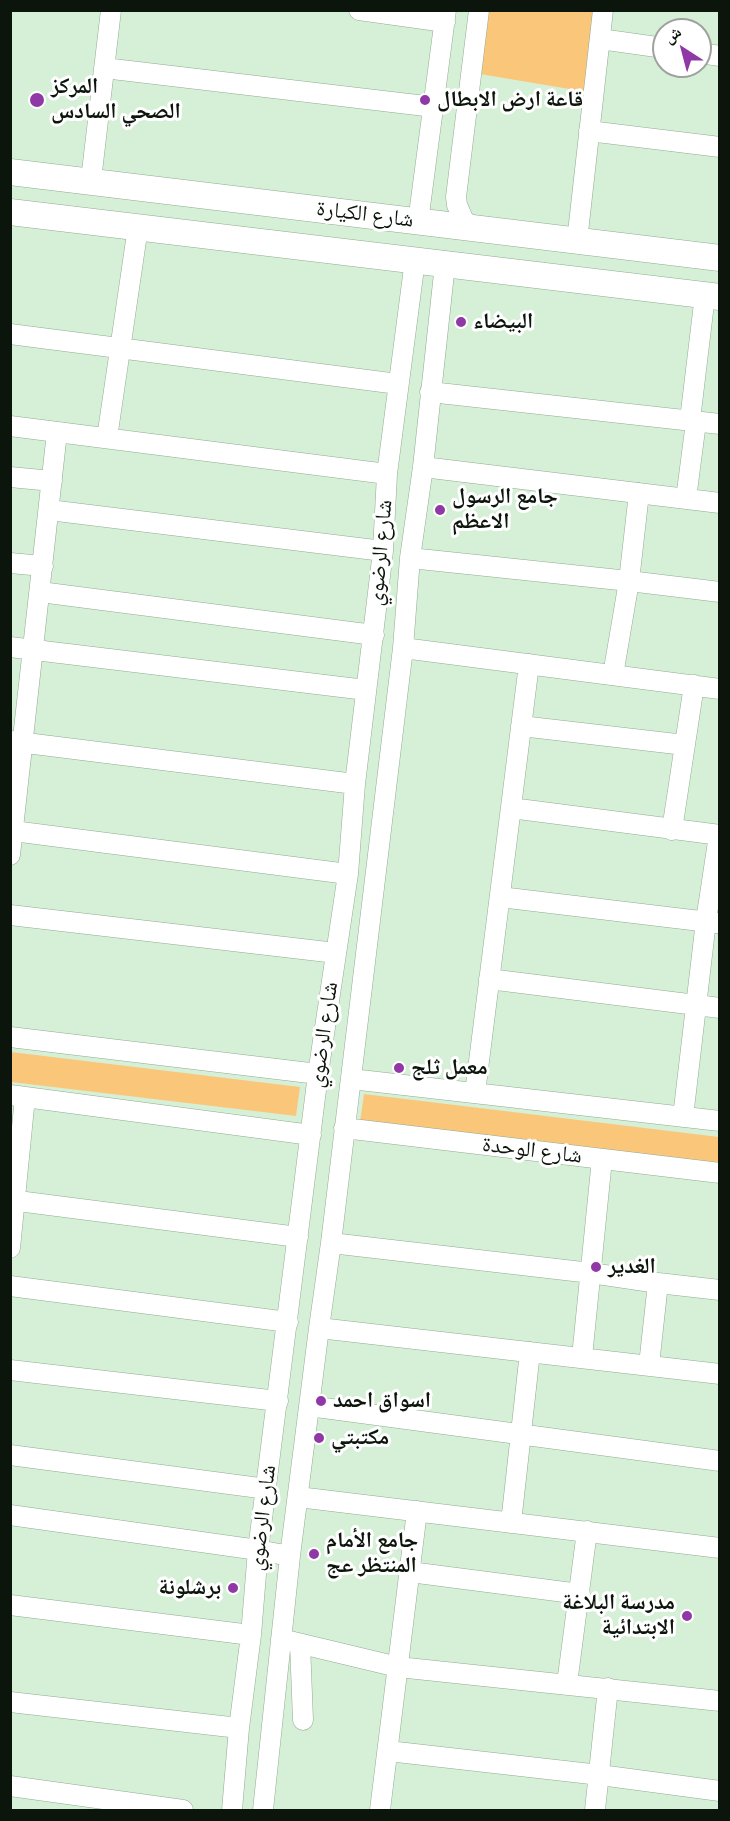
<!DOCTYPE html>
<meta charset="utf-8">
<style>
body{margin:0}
#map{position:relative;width:730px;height:1821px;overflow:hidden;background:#d6f0d7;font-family:Signika,"Noto Naskh Arabic",sans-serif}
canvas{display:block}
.frame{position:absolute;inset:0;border:12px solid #0c150c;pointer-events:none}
.north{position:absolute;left:652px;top:18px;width:60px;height:60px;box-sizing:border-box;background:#fff;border:2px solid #9ea19e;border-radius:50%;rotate:324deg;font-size:16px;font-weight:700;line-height:24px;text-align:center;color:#0c150c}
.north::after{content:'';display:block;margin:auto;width:21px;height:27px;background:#9039a6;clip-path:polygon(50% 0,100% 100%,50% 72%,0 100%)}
</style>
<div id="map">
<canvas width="730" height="1821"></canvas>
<div class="frame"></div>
<div class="north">ش</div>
</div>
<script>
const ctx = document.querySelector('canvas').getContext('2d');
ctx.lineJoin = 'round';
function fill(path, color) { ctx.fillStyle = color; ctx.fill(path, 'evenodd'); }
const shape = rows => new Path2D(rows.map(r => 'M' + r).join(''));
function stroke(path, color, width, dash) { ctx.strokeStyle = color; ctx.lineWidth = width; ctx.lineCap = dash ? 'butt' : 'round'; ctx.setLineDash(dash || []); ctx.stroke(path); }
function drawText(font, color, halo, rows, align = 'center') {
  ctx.font = font + ' Signika,"Noto Naskh Arabic",sans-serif'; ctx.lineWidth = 6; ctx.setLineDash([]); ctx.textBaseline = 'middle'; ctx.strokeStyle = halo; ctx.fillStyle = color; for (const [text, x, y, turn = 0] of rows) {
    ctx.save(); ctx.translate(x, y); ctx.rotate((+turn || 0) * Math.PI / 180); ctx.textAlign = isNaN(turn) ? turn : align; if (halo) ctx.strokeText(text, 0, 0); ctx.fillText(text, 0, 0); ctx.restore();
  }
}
const green = shape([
 [487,11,603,11,593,93,480,74],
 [11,1052,300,1087,296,1116,11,1082],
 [364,1094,719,1137,719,1164,360,1122]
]);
const minor = shape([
 [359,10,445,22],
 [479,10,456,197,457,205,463,219,469,225,480,230],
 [600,39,664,48],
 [700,53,720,56],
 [104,68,434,107],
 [589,131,720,147],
 [91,180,111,10],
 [418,222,446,10],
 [577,241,603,10],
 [10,334,398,384],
 [430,392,720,424],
 [690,420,705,295],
 [10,426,387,474],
 [107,438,138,227],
 [423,467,720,503],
 [10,477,52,481],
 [686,499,696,422],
 [49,510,383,551],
 [410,558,629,581,720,592],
 [10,563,43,566],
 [40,592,374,635],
 [10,647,366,690],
 [403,648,720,689],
 [613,675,629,581,639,493],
 [521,726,685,745],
 [10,741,355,784],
 [511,808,720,835],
 [672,830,694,685],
 [13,831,348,874],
 [10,855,57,432],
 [500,897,717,923],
 [10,915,336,953],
 [489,979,720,1008],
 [10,1037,318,1074],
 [351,1079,720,1121],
 [475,1093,529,664],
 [10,1095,311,1135],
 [683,1117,706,921,719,835],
 [344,1128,720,1173],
 [10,1200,298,1237],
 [331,1243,591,1273,658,1283,720,1290],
 [10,1248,25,1097],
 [10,1286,288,1322],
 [319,1328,720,1374],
 [582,1357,602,1159],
 [649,1365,658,1283],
 [10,1370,278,1401],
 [309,1406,720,1461],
 [10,1455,267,1489],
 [298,1497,720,1548],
 [10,1515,258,1550,290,1556],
 [511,1523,530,1352],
 [410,1572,580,1594],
 [10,1605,251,1635],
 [281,1639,398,1667,720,1701],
 [300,1644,303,1720],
 [567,1684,587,1531],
 [10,1702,239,1728],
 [388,1751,600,1775,720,1791],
 [10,1786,183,1810],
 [232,1810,239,1728,251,1635,258,1550,318,1074,348,874,355,784,383,551,387,474,415,260],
 [263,1810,290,1556,319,1328,331,1243,403,648,410,558,423,467,445,264],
 [380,1810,417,1511],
 [595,1810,608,1688]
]);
const major = shape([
 [10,172,720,258],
 [10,212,720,297]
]);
const markers = [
 [37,100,8,"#9039a6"],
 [425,100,6,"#9039a6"],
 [461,322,6,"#9039a6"],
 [440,510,6,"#9039a6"],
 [399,1068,6,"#9039a6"],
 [596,1267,6,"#9039a6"],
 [321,1401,6,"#9039a6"],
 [319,1438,6,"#9039a6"],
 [314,1554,6,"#9039a6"],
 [233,1588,6,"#9039a6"],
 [687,1616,6,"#9039a6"]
];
const poiNames = [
 ["المركز",51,87],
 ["الصحي السادس",51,112],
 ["قاعة ارض الابطال",437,100],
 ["البيضاء",473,322],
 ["جامع الرسول",452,497],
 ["الاعظم",452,522],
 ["معمل ثلج",411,1068],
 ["الغدير",608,1267],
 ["اسواق احمد",333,1401],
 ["مكتبتي",331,1438],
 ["جامع الأمام",326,1541],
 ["المنتظر عج",326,1566],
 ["برشلونة",221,1588,"right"],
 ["مدرسة البلاغة",675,1603,"right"],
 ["الابتدائية",675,1628,"right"]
];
const streetNames = [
 ["شارع الكيارة",365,215,7],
 ["شارع الرضوي",381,553,-85],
 ["شارع الرضوي",324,1035,-82],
 ["شارع الوحدة",532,1151,7],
 ["شارع الرضوي",263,1518,-83]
];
fill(green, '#fac77a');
stroke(minor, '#92aa92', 21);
stroke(major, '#92aa92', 27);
stroke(minor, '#fff', 20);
stroke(major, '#fff', 26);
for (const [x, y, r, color] of markers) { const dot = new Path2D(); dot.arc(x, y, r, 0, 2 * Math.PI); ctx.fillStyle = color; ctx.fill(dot); stroke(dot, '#fff', 2); }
drawText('bold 22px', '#0c150c', '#fff', poiNames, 'left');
drawText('22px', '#0c150c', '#fff', streetNames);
</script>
